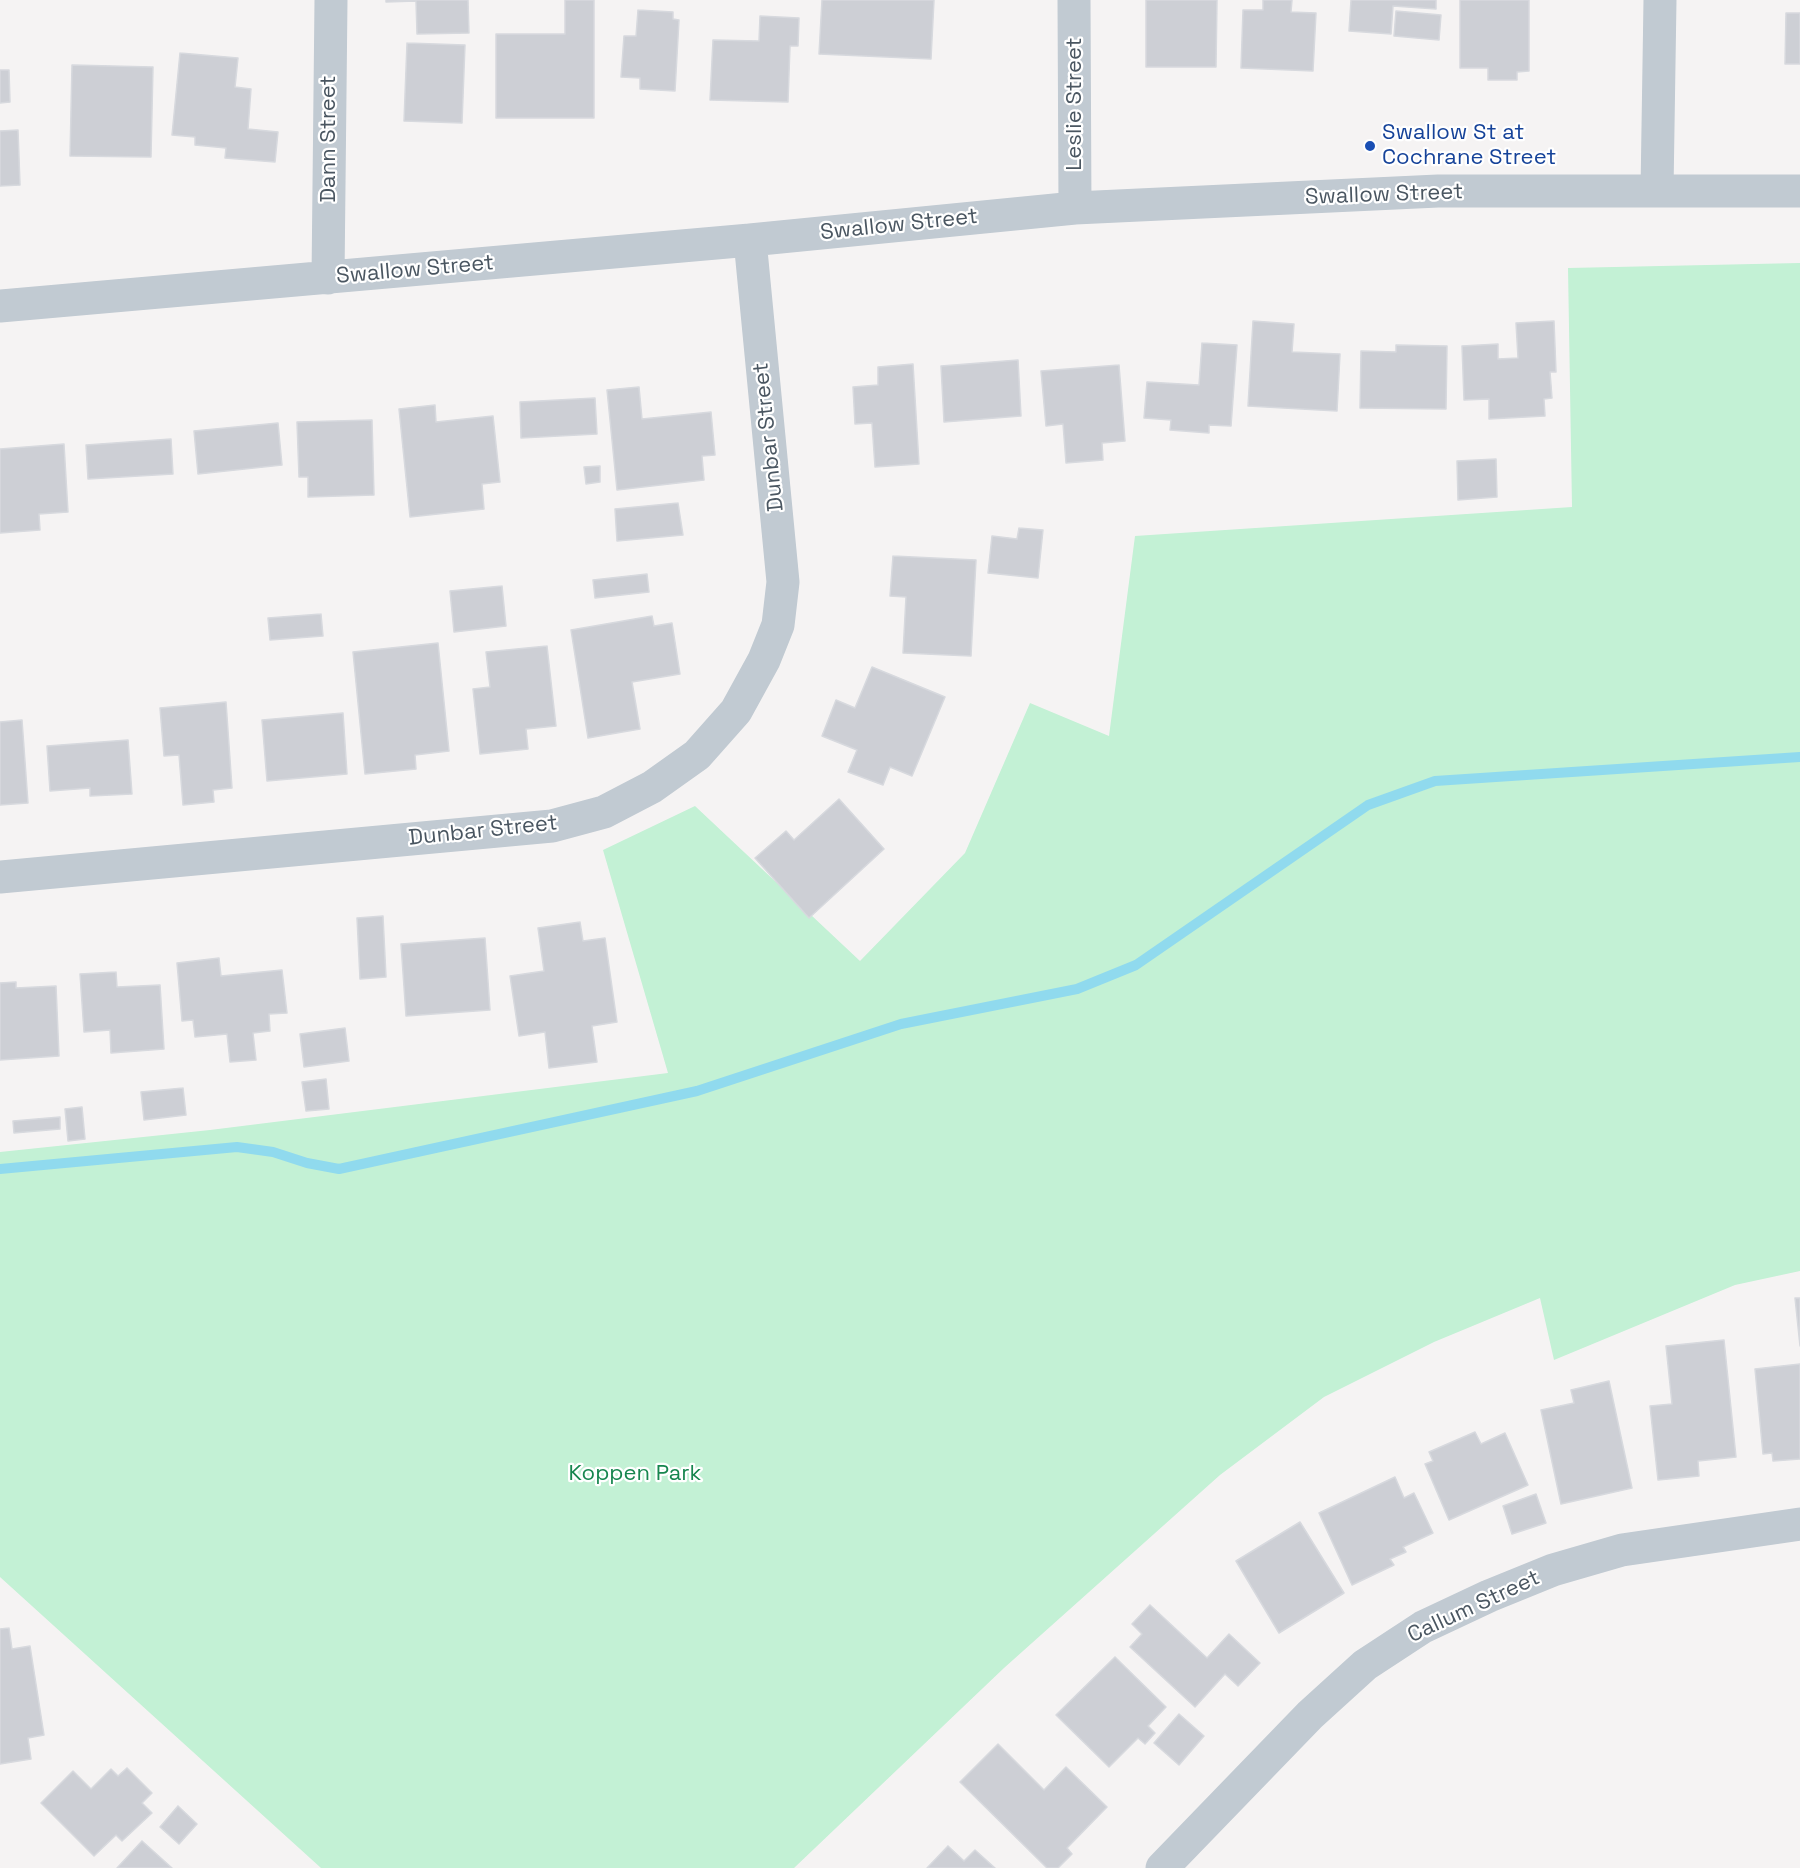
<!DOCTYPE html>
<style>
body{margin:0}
canvas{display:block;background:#f5f3f3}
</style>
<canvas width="1800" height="1868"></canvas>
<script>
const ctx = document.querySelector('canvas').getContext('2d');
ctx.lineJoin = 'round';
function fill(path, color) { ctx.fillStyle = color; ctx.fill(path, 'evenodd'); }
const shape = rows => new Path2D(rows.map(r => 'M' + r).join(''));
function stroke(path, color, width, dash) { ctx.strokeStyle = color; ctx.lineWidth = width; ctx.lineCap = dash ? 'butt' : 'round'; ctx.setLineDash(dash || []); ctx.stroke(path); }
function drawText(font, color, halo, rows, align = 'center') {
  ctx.font = font + ' "Space Grotesk",sans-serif'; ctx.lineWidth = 4.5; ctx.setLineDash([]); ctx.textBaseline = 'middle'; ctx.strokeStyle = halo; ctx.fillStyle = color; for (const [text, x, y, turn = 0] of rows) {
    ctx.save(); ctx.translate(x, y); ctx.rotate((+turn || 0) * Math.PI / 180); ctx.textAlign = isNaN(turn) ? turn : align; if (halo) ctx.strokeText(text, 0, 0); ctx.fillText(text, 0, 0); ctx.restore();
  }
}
const green = shape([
 [1800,263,1800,1271,1735,1285,1554,1360,1540,1298,1434,1342,1324,1397,1220,1475,1004,1668,794,1868,321,1868,0,1577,0,1152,210,1130,668,1073,603,850,695,806,860,961,965,853,1030,703,1109,736,1135,536,1572,507,1568,268]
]);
const stream = shape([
 [0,1169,237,1147,273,1152,307,1163,339,1169,697,1091,901,1024,1077,989,1136,965,1368,805,1435,781,1800,757]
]);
const building = shape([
 [386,0,468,0,469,33,417,34,416,1,386,2,386,0],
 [565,0,594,0,594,118,496,118,496,34,565,34,565,0],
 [822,0,934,0,931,59,819,54,822,0],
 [1146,0,1217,0,1216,67,1146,67,1146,0],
 [1263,0,1292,0,1291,12,1316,13,1313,71,1241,68,1243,10,1263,10,1263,0],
 [1351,0,1436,0,1436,9,1393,6,1391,34,1349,31,1351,0],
 [1460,0,1529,0,1529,71,1517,72,1517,80,1488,80,1488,68,1460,68,1460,0],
 [638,10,673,12,673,19,679,20,675,91,640,89,640,78,621,77,624,36,636,36,638,10],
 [1396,11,1441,15,1439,40,1394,36,1396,11],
 [1786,13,1800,13,1800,64,1785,64,1786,13],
 [760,16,799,18,798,46,790,46,788,102,710,100,713,40,759,41,760,16],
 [407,43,465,45,462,123,404,121,407,43],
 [180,53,238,58,235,87,251,89,248,129,278,132,275,162,225,158,226,148,195,145,195,137,172,135,180,53],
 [72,65,153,67,151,157,70,156,72,65],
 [0,70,9,70,10,102,0,103,0,70],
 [18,130,20,185,0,186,0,131,18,130],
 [1253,321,1294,324,1292,352,1340,354,1337,411,1248,406,1253,321],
 [1554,321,1556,372,1550,372,1552,398,1544,399,1545,416,1489,419,1489,399,1464,400,1462,346,1498,344,1498,359,1518,358,1516,323,1554,321],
 [1202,343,1237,345,1231,426,1209,425,1209,433,1170,430,1171,420,1144,418,1147,382,1199,385,1202,343],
 [1396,345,1447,346,1446,409,1360,408,1361,351,1396,352,1396,345],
 [1018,360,1021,416,944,422,941,366,1018,360],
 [913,364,919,464,875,467,872,423,855,424,853,387,878,385,878,367,913,364],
 [1119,365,1125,441,1102,443,1103,460,1066,463,1063,424,1046,426,1041,371,1119,365],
 [639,387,642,419,711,412,715,455,702,456,704,480,617,490,607,390,639,387],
 [595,398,597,434,521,438,520,402,595,398],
 [435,405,436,422,493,416,500,482,482,484,484,509,410,517,399,409,435,405],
 [372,420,374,495,308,497,308,477,299,477,297,422,372,420],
 [278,423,282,465,198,474,194,431,278,423],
 [171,439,173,474,88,479,86,445,171,439],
 [64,444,68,512,39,514,40,530,0,533,0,449,64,444],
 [1496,459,1497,497,1458,500,1457,461,1496,459],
 [600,466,600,482,586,484,584,467,600,466],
 [678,503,683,535,617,541,615,509,678,503],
 [1019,528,1043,530,1038,578,988,573,992,536,1017,539,1019,528],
 [893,556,976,560,971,656,903,653,906,597,890,596,893,556],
 [647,574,649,592,595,598,593,580,647,574],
 [502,586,506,626,454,632,450,591,502,586],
 [321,614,323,636,270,640,268,618,321,614],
 [652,616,654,626,672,623,680,674,632,682,640,729,588,738,571,630,652,616],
 [438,643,449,751,415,755,416,769,365,774,353,652,438,643],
 [547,646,556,726,526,729,528,749,480,754,473,689,490,687,486,652,547,646],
 [872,667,945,697,912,776,890,767,883,785,848,772,857,750,822,736,836,700,855,708,872,667],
 [226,702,232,788,213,790,214,802,183,805,179,755,164,756,160,708,226,702],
 [343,713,347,774,267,781,262,720,343,713],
 [22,720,28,803,0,805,0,722,22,720],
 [128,740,132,794,90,796,90,788,50,791,47,746,128,740],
 [839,799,884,849,809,918,755,858,786,831,794,840,839,799],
 [383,916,386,977,360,979,357,918,383,916],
 [580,922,583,941,605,938,617,1022,592,1026,597,1062,549,1068,545,1032,519,1036,510,976,544,971,538,928,580,922],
 [485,938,490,1010,406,1016,401,944,485,938],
 [219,958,221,976,282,970,287,1013,269,1014,270,1031,253,1033,256,1060,230,1062,227,1034,195,1037,193,1020,182,1021,177,963,219,958],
 [116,972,117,987,160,985,164,1049,111,1053,110,1030,84,1032,80,974,116,972],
 [16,982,16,988,56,986,59,1056,0,1060,0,983,16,982],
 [345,1028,349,1061,304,1067,300,1034,345,1028],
 [326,1079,329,1109,306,1111,302,1082,326,1079],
 [183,1088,186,1115,144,1120,141,1092,183,1088],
 [82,1107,85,1139,68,1141,65,1109,82,1107],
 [60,1117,60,1129,14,1133,13,1121,60,1117],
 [1795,1298,1800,1298,1800,1346,1795,1298],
 [1724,1340,1736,1457,1698,1461,1699,1476,1658,1480,1650,1406,1672,1404,1666,1346,1724,1340],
 [1800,1364,1800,1459,1773,1461,1772,1453,1763,1454,1755,1369,1800,1364],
 [1609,1381,1632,1488,1561,1504,1541,1410,1574,1403,1571,1390,1609,1381],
 [1475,1432,1481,1444,1505,1433,1528,1485,1449,1520,1425,1464,1433,1461,1429,1452,1475,1432],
 [1395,1477,1404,1498,1414,1493,1433,1533,1403,1547,1406,1552,1390,1559,1394,1565,1352,1585,1319,1513,1395,1477],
 [1536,1494,1546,1523,1512,1534,1503,1506,1536,1494],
 [1300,1522,1344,1593,1279,1633,1236,1561,1300,1522],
 [1150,1605,1207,1658,1229,1634,1260,1663,1238,1686,1225,1674,1195,1707,1130,1647,1142,1634,1132,1624,1150,1605],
 [9,1628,12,1649,30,1646,44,1735,28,1738,31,1759,0,1764,0,1629,9,1628],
 [1115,1657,1166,1707,1148,1726,1155,1733,1145,1744,1138,1738,1109,1767,1056,1715,1115,1657],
 [1179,1714,1204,1736,1179,1765,1154,1743,1179,1714],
 [998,1744,1044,1790,1066,1767,1107,1807,1067,1848,1072,1854,1058,1868,1047,1868,960,1782,998,1744],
 [127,1768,152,1793,142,1803,152,1813,122,1841,116,1835,94,1856,41,1803,73,1771,91,1789,111,1769,118,1776,127,1768],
 [178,1806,197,1824,179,1844,160,1827,178,1806],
 [142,1841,172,1868,117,1868,142,1841],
 [948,1846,964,1861,975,1850,995,1868,927,1868,948,1846]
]);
const minor = shape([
 [1074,0,1075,208],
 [1657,191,1660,0],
 [328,278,331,0],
 [0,306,750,240,1075,208,1438,191,1800,191],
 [0,877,552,826,604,812,652,787,697,755,736,711,764,660,778,625,783,582,750,240],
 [1162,1868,1310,1715,1365,1665,1423,1627,1489,1596,1553,1570,1622,1550,1800,1524]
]);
const markers = [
 [1370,146,6,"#1a4fb4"]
];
const streetNames = [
 ["Leslie Street",1075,104,-90],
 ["Dann Street",329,139,-90],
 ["Swallow Street",1384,195,-2],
 ["Swallow Street",899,225,-6],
 ["Swallow Street",415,270,-5],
 ["Dunbar Street",769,437,-96],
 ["Dunbar Street",483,831,-6],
 ["Callum Street",1474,1607,-25]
];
const transitNames = [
 ["Swallow St at",1382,133],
 ["Cochrane Street",1382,158]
];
const parkNames = [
 ["Koppen Park",635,1474]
];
fill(green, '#c3f1d5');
stroke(stream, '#90daee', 10);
fill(building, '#cdcfd5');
stroke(building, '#d7d9de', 1.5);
stroke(minor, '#c1cad2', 33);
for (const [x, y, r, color] of markers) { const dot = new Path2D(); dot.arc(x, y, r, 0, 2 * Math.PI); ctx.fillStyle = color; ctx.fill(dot); stroke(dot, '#fff', 2); }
drawText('22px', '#4a5661', '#fff', streetNames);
drawText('22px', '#164399', '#fff', transitNames, 'left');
drawText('22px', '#17864f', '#fff', parkNames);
</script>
